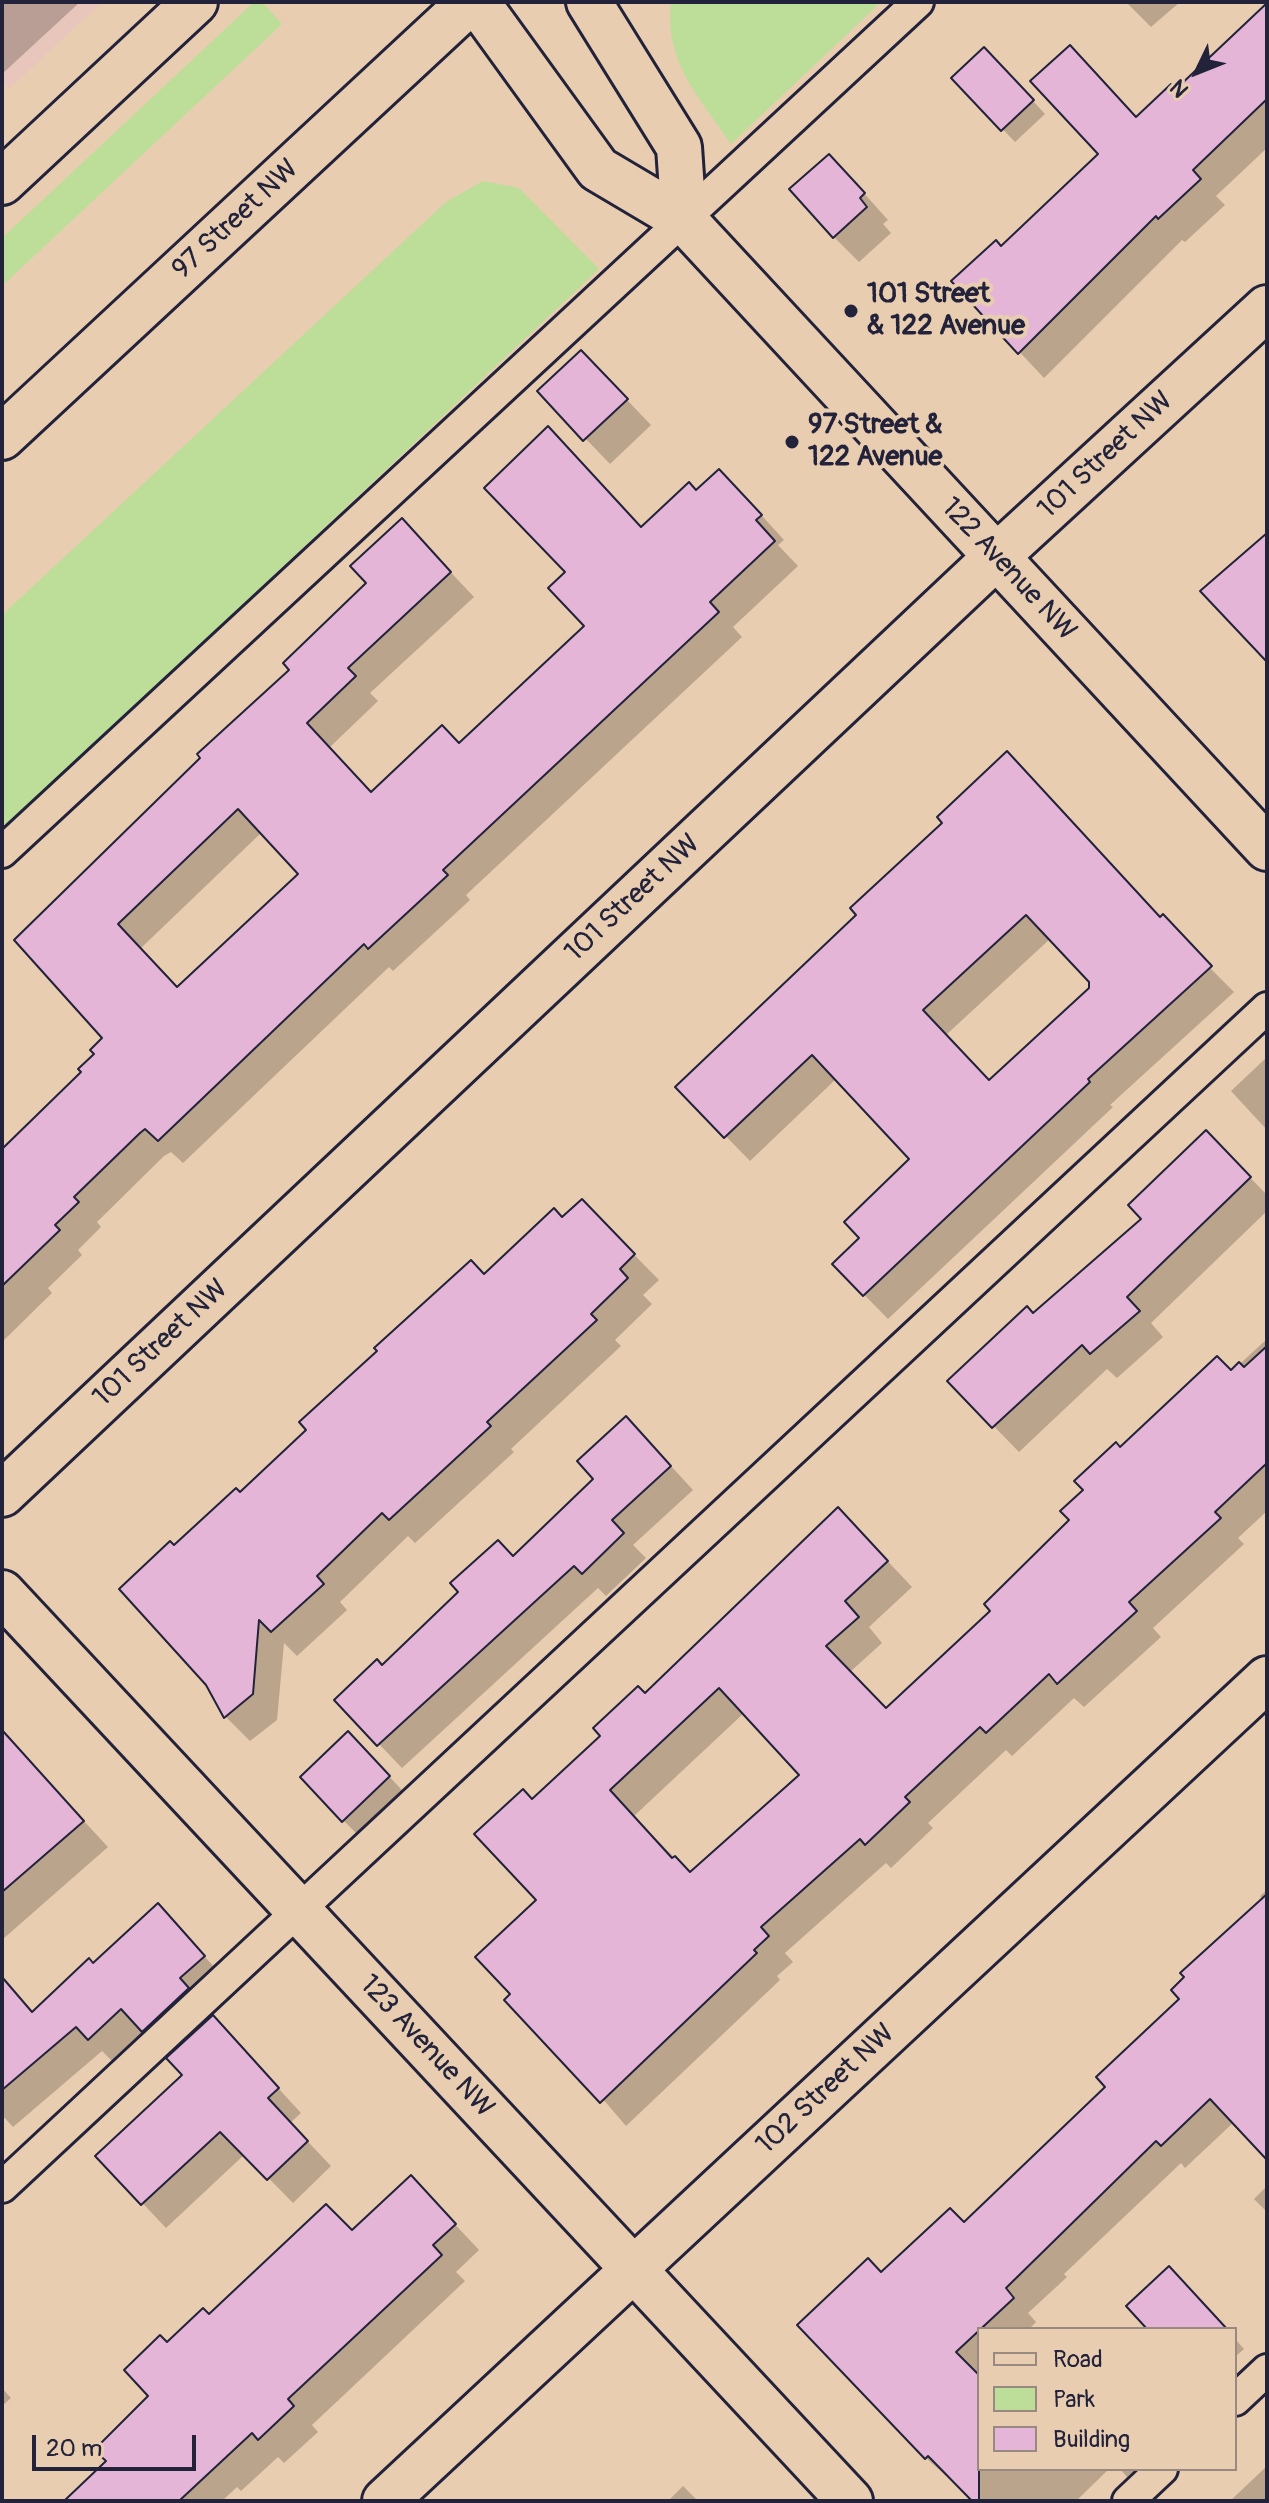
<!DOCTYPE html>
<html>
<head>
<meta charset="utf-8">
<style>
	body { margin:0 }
	#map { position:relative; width:1269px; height:2503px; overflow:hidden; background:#e9cdb0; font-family:Pangolin,sans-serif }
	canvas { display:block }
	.frame { position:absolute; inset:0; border:4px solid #22223b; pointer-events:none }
	.legend { position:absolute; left:977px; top:2327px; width:260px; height:144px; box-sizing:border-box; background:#e9cdb0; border:2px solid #998981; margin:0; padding:10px 14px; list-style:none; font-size:24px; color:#22223b }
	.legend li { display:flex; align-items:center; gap:16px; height:40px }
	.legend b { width:40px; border:2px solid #998981 }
	.north { position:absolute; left:1157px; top:32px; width:80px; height:80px; -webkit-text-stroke:6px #e9cdb0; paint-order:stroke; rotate:227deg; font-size:22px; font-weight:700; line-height:32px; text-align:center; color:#22223b }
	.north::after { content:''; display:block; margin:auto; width:28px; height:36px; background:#22223b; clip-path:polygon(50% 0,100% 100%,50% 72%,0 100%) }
	.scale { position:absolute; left:32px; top:2435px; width:164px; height:36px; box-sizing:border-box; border:4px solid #22223b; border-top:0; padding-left:10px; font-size:24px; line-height:28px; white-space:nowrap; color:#22223b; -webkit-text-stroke:6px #e9cdb0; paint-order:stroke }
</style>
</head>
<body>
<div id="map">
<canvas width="1269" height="2503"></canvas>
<div class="frame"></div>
<ul class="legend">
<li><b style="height:10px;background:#e9cdb0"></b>Road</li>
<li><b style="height:22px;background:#bcde98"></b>Park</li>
<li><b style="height:22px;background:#e4b5d7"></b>Building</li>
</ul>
<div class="north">N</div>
<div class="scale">20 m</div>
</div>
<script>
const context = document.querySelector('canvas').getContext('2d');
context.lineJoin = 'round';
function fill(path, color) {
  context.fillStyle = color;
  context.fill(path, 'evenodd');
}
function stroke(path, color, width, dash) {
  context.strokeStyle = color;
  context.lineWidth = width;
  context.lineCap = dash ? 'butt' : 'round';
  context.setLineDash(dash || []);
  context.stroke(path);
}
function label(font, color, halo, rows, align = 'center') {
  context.font = font + ' Pangolin,sans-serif';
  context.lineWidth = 8;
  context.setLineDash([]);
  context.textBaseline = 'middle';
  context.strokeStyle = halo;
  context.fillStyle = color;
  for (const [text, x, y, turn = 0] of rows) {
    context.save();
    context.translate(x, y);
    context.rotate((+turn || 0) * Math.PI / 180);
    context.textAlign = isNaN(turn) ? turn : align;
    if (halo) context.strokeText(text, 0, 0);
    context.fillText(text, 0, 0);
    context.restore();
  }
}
const built = new Path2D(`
	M2,2H102L9,89L2,82Z`);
const green = new Path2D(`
	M254,2H262L282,24L2,286V238Z
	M671,2H881L731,144C699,97 664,62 671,2Z
	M483,181L519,188L599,269L2,831V615L446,202Z`);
const shadow = new Path2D(`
	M2,2H80L2,74Z
	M1126,2H1180L1151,27Z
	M1267,5V148L1216,196L1225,205L1185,242L1182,240L1044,378L953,281L1001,249L1137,119L1176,92Z
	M997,62L1045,114L1015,142L954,78Z
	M853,181L888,220L883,224L891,233L859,262L834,237Z
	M606,378L651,425L610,464L540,391Z
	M696,492L743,495L784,540L778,545L798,566L733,627L742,637L466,895L470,900L393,971L389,967L183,1163L171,1152L164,1156L97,1222L101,1227L78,1250L82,1255L48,1288L52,1293L2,1342V1151L84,1072L105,1038L17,940L425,545L474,597L370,693L378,701L329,748L372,794L460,745L587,626L642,529ZM262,832L301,874L178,989L140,949Z
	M853,908L1161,919L1234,992L1110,1105L1113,1107L888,1319L835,1265L862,1238L912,1159L837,1078L750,1161L678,1087L859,915ZM1051,938L1091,981V988L990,1082L946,1035Z
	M1267,1057V1130L1231,1091Z
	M1231,1158L1267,1195V1211L1151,1323L1163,1337L1117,1378L1107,1369L1019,1452L950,1381Z
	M582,1202L659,1280L643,1295L652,1304L615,1340L621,1346L511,1449L514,1452L415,1543L408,1536L340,1602L347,1610L297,1656L284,1643L277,1720L250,1741L225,1716L174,1548L240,1495L484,1277Z
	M1267,1339V1511L1238,1538L1244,1544L1153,1628L1161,1637L1084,1707L1074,1698L1012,1756L1006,1750L928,1823L933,1828L891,1868L886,1863L785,1953L793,1962L777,1976L780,1980L626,2126L513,1994L539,1900L532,1801L645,1695L863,1535L912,1587L869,1627L882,1643L850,1672L886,1710L993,1611L1072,1520L1085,1491L1120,1449L1231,1372ZM744,1713L802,1775L690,1874L634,1816Z
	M649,1442L693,1490L633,1545L646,1558L606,1596L598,1588L402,1768L337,1700L382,1667Z
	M2,1733L108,1847L3,1939L2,1938Z
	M373,1759L413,1802L368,1845L343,1820Z
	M1267,1890V2157L1234,2122L1185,2168L1181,2163L1064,2274L1067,2277L1028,2313L1036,2322L1029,2329H979V2469H1109L1076,2501H974L926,2458L800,2325L964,2224L1108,2087L1263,1900L1260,1896Z
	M158,1906L228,1982L203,2004L211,2015L301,2113L290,2123L331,2166L293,2203L245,2154L166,2228L98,2156L185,2076L146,2033L114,2063L102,2051L13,2127L2,2115V2012L33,2013L93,1965Z
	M1267,2186V2212L1254,2199Z
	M435,2203L479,2250L456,2272L465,2281L312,2425L318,2432L284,2463L278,2457L241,2491L237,2487L222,2501H64L108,2461L151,2396L167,2345L352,2233Z
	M1235,2339L1244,2349L1235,2357Z
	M2,2388L11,2398L2,2406Z
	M1267,2466V2501H1230Z
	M1120,2469H1136L1127,2477Z
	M683,2486L698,2501H668Z`);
const building = new Path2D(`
	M1267,3V99L1193,170L1201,179L1158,219L1156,216L1018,354L951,281L996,240L1001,246L1098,154L1030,81L1070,45L1136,117L1171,84L1176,89Z
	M984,47L1034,100L1001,131L951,78Z
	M829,154L865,193L860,198L867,207L833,238L789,189Z
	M581,350L628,399L583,441L537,391Z
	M548,426L641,527L689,482L696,490L719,469L762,515L756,520L775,541L710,602L719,612L443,870L448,875L368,949L364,944L158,1141L145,1129L140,1133L74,1197L79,1202L55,1225L60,1230L2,1286V1149L81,1072L78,1069L94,1054L90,1050L102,1038L14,940L200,758L197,754L289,670L283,663L366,583L350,566L402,518L451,572L348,668L356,676L307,723L371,792L442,725L459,743L584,626L548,588L565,572L484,488ZM238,809L298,874L177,987L118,924Z
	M1267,533V662L1200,591Z
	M1007,751L1160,917L1163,914L1212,966L1088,1079L1090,1082L863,1296L832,1264L859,1238L844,1222L909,1159L812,1055L724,1138L675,1087L856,915L850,908L942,823L937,817ZM1026,915L1089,982V988L989,1080L923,1010Z
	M1206,1130L1251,1177L1127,1297L1140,1311L1090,1354L1082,1345L992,1428L947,1381L1027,1306L1033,1313L1141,1219L1128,1205Z
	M582,1199L635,1254L620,1269L628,1278L591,1314L597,1320L487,1422L491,1426L389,1520L382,1513L317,1576L324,1584L271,1632L259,1620L253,1694L224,1718L206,1685L119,1589L170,1541L174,1545L236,1488L240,1492L306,1430L299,1422L377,1351L374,1348L471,1260L484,1274L554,1208L562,1217Z
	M1267,1346V1463L1215,1512L1221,1518L1129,1602L1137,1611L1057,1684L1049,1674L986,1733L980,1727L905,1797L910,1802L865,1845L860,1839L761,1927L769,1936L754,1950L757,1953L600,2103L504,2000L510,1994L475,1957L536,1900L474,1834L523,1789L532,1799L600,1736L593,1728L638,1686L645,1693L838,1507L888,1561L845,1601L859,1617L826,1646L886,1708L990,1611L984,1604L1069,1520L1060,1511L1083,1490L1074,1481L1116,1442L1120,1447L1217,1356L1231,1370L1239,1362L1244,1367ZM719,1688L799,1775L690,1872L675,1856L672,1858L610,1790Z
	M626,1416L671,1466L612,1520L624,1533L582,1574L574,1566L377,1746L334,1700L377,1659L382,1665L458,1592L450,1583L498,1540L513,1556L593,1479L577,1461Z
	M2,1730L84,1821L2,1892Z
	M348,1731L390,1776L342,1822L300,1777Z
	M1267,1894V2160L1210,2099L1161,2146L1156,2141L1006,2288L1014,2298L956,2352L979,2375V2501H972L928,2456L925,2459L797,2325L868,2258L881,2272L950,2208L964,2222L1105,2087L1096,2077L1179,1999L1171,1990L1184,1977L1180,1973Z
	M158,1903L205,1956L180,1978L189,1988L142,2032L121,2009L88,2040L76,2027L2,2090V1977L32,2012L89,1958L93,1963Z
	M213,2015L279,2088L268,2098L308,2141L267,2180L220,2132L141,2205L95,2156L182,2075L166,2058Z
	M411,2175L456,2224L433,2245L442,2255L288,2399L294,2406L258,2440L252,2433L179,2501H64L106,2461L94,2450L148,2396L124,2370L160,2335L167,2342L203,2308L209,2314L326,2204L352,2230Z
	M1169,2266L1227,2329H1147L1126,2306Z`);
const lane = new Path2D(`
	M2,852L918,2
	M2,2187L1267,1008
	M1235,2400L1267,2370
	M1128,2501L1162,2469`);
const street = new Path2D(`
	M2,182L195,2
	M2,1494L996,557L1267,308
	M2,1593L850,2501
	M385,2501L1267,1679`);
const secondary = new Path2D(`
	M477,2L598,169L684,220L1267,848
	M589,2L679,147L684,220
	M2,437L470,2`);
const markers = [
	[851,311,8,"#22223b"],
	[792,442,8,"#22223b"]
];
const streetNames = [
	["97 Street NW",236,220,-43],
	["101 Street NW",1106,456,-43],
	["122 Avenue NW",1008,570,47],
	["101 Street NW",633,899,-43],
	["101 Street NW",161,1344,-43],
	["123 Avenue NW",426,2047,47],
	["102 Street NW",826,2090,-43]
];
const poiNames = [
	["101 Street",867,295],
	["& 122 Avenue",867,327],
	["97 Street &",808,426],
	["122 Avenue",808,458]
];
fill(built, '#e8c6bc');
fill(green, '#bcde98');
fill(shadow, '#0003');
fill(building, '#e4b5d7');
stroke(building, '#22223b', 2);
stroke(lane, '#22223b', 36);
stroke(street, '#22223b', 50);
stroke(secondary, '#22223b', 50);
stroke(lane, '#e9cdb0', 30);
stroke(street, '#e9cdb0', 44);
stroke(secondary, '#e9cdb0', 44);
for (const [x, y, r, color] of markers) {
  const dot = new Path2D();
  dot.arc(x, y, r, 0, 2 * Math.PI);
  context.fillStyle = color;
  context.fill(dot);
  stroke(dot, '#e9cdb0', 3);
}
label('28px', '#22223b', '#e9cdb0', streetNames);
label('bold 28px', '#22223b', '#e9cdb0', poiNames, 'left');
</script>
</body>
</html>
